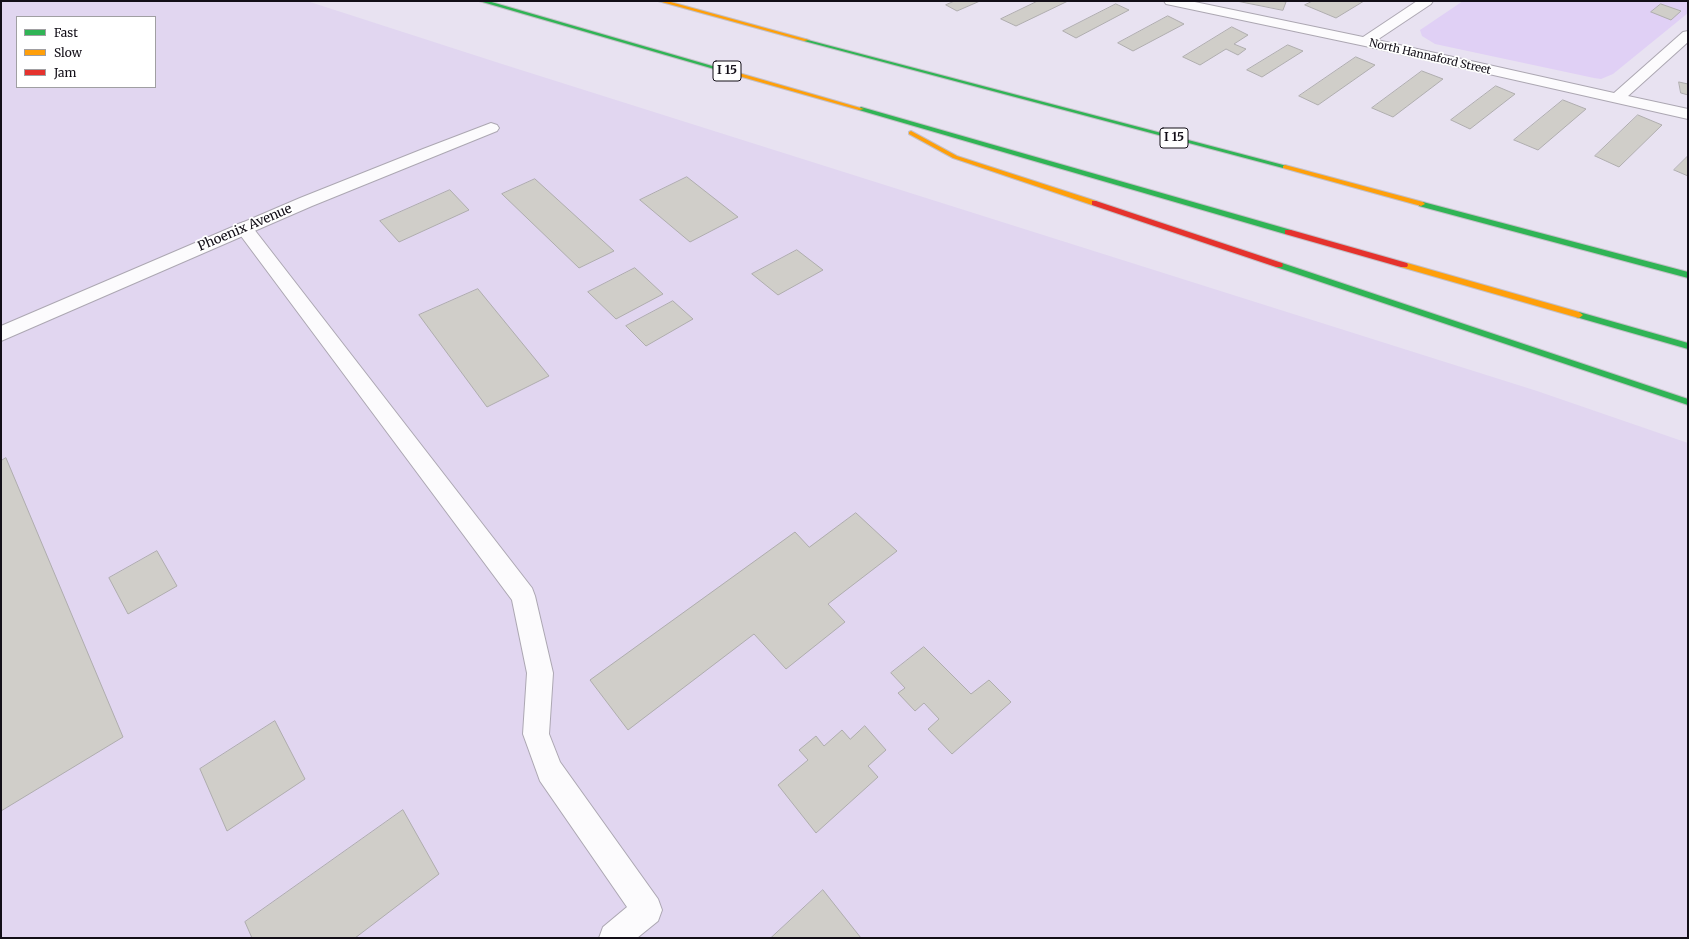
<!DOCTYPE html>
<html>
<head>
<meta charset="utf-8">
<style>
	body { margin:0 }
	#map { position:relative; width:1689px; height:939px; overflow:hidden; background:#e8e2f1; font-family:Merriweather,serif }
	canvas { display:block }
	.frame { position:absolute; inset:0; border:2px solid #120e17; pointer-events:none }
	.legend { position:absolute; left:16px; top:16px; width:140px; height:72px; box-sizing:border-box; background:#fff; border:1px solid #a09fa2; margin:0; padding:5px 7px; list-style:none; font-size:12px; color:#120e17 }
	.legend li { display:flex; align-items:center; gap:8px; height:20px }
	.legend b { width:20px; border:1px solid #a09fa2 }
</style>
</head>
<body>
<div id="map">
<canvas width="1689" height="939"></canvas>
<div class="frame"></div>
<ul class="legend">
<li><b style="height:5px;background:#30b455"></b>Fast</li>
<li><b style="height:5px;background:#ff9f0a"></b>Slow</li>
<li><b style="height:5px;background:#e5322d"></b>Jam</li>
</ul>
</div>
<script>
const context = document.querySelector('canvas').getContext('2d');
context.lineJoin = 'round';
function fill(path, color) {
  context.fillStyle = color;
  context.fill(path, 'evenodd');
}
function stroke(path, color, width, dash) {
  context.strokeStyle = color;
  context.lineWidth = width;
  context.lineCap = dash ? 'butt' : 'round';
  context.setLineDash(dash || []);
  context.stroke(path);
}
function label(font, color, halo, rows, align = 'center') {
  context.font = font + ' Merriweather,serif';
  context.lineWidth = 3.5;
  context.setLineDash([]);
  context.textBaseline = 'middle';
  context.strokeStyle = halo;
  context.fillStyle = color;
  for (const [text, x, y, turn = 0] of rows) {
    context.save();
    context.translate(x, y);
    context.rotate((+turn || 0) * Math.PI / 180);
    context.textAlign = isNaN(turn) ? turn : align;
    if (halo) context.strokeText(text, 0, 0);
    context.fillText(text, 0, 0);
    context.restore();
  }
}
const built = new Path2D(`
	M1,1H307L502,64L1537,391L1688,443V938H1ZM17,17H155V87H17Z`);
const green = new Path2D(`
	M1463,1H1688V13L1613,74L1601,79L1594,78L1435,44L1422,36L1420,30Z`);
const building = new Path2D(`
	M955,1H980L957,11L946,5Z
	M1038,1H1068L1016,26L1001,19Z
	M1237,1H1282L1286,2L1283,10Z
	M1313,1H1364L1336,18L1305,5Z
	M1116,4L1129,10L1076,38L1063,31Z
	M1661,4L1681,11L1671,20L1651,12Z
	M1168,16L1184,24L1133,51L1118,43Z
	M1232,27L1248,35L1234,44L1246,49L1238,55L1226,49L1200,65L1183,57Z
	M1288,45L1303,51L1262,77L1247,70Z
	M1356,57L1375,65L1318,105L1299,96Z
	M1422,71L1443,79L1393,117L1372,108Z
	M1679,82L1688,84V95L1681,93Z
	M1496,86L1515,94L1470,129L1451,120Z
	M1563,100L1586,109L1538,150L1514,140Z
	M1638,115L1662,125L1619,167L1595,156Z
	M1688,156V176L1674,170Z
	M687,177L738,217L690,242L640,200Z
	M535,179L614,251L579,268L502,194Z
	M450,190L469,210L399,242L380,221Z
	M797,250L823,270L778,295L752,274Z
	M635,268L663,294L616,319L588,292Z
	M478,289L549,376L487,407L419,315Z
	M673,301L693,319L646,346L626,326Z
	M6,458L123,737L1,811V461Z
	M856,513L897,551L828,604L845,622L786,669L754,634L628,730L590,680L795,532L809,547Z
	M157,551L177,586L128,614L109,578Z
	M924,647L971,694L989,680L1011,702L952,754L928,729L939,719L924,703L915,711L898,693L905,688L891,673Z
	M275,721L305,779L227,831L200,769Z
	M865,726L886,750L868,766L878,777L816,833L778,785L808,760L799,750L816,736L824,746L842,730L850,739Z
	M403,810L439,874L355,938H252L245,922Z
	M823,890L861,938H771Z`);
const lane = new Path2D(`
	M244,222L250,224L532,588L535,596L553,673L549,734L560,762L658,899L662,910L658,921L637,938H599L603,927L627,907L540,781L523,734L527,673L512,600L238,232L235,228L238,224Z`);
const street = new Path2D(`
	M1164,1H1190L1363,37L1417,1H1433L1431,4L1377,40L1614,93L1683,32L1688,31V42L1628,96L1688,109V119L1365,46L1171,5L1166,4Z
	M491,123L497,125L499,128L497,131L312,206L1,341V326L300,198L423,149Z`);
const fast = new Path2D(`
	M479,1H488L733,72L728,73Z
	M804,39L1287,166L1288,167L1287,168H1283L804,41Z
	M861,107L1291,230L1292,232L1291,234H1285L859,110L858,109Z
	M1419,202H1423L1688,272V278L1419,206Z
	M1276,263H1282L1688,399V405L1276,267Z
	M1579,312L1688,343V349L1576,317L1575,315L1576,313Z`);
const slow = new Path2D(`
	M658,1H667L809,40L804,41Z
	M728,71H732L864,109L859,110L728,73Z
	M911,131L957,156L1096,201L1098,203L1096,205H1092L953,158L909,134V132Z
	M1285,165L1423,202L1425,204L1421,206L1283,168V166Z
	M1401,263H1407L1579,312L1583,315L1579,318L1401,267Z`);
const jam = new Path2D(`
	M1092,201H1096L1282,263L1283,265L1282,267H1276L1092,205Z
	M1285,230H1291L1407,263L1408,265L1407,267H1401L1285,234Z`);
const farStreetnames = [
	["North Hannaford Street",1430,57,13]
];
const shields = [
	[727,71,28],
	[1174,138,28]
];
const shieldNames = [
	["I 15",727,71],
	["I 15",1174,138]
];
const streetNames = [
	["Phoenix Avenue",245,228,-23]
];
fill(built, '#e1d6f0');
fill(green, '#e0d0f5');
fill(building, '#d0cec9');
stroke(building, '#afadae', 1);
stroke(lane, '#aca7b2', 2);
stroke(street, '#aca7b2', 2);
stroke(fast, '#c3c0c7', 2);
stroke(slow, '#c3c0c7', 2);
stroke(jam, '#c3c0c7', 2);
fill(lane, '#fcfbfd');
fill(street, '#fcfbfd');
fill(fast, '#30b455');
fill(slow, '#ff9f0a');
fill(jam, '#e5322d');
label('11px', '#120e17', '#fff', farStreetnames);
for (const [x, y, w] of shields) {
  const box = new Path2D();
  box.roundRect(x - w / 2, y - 10, w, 20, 3);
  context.fillStyle = '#fff';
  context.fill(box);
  stroke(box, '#120e17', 1);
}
label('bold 12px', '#120e17', null, shieldNames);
label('13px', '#120e17', '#fff', streetNames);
</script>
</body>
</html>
